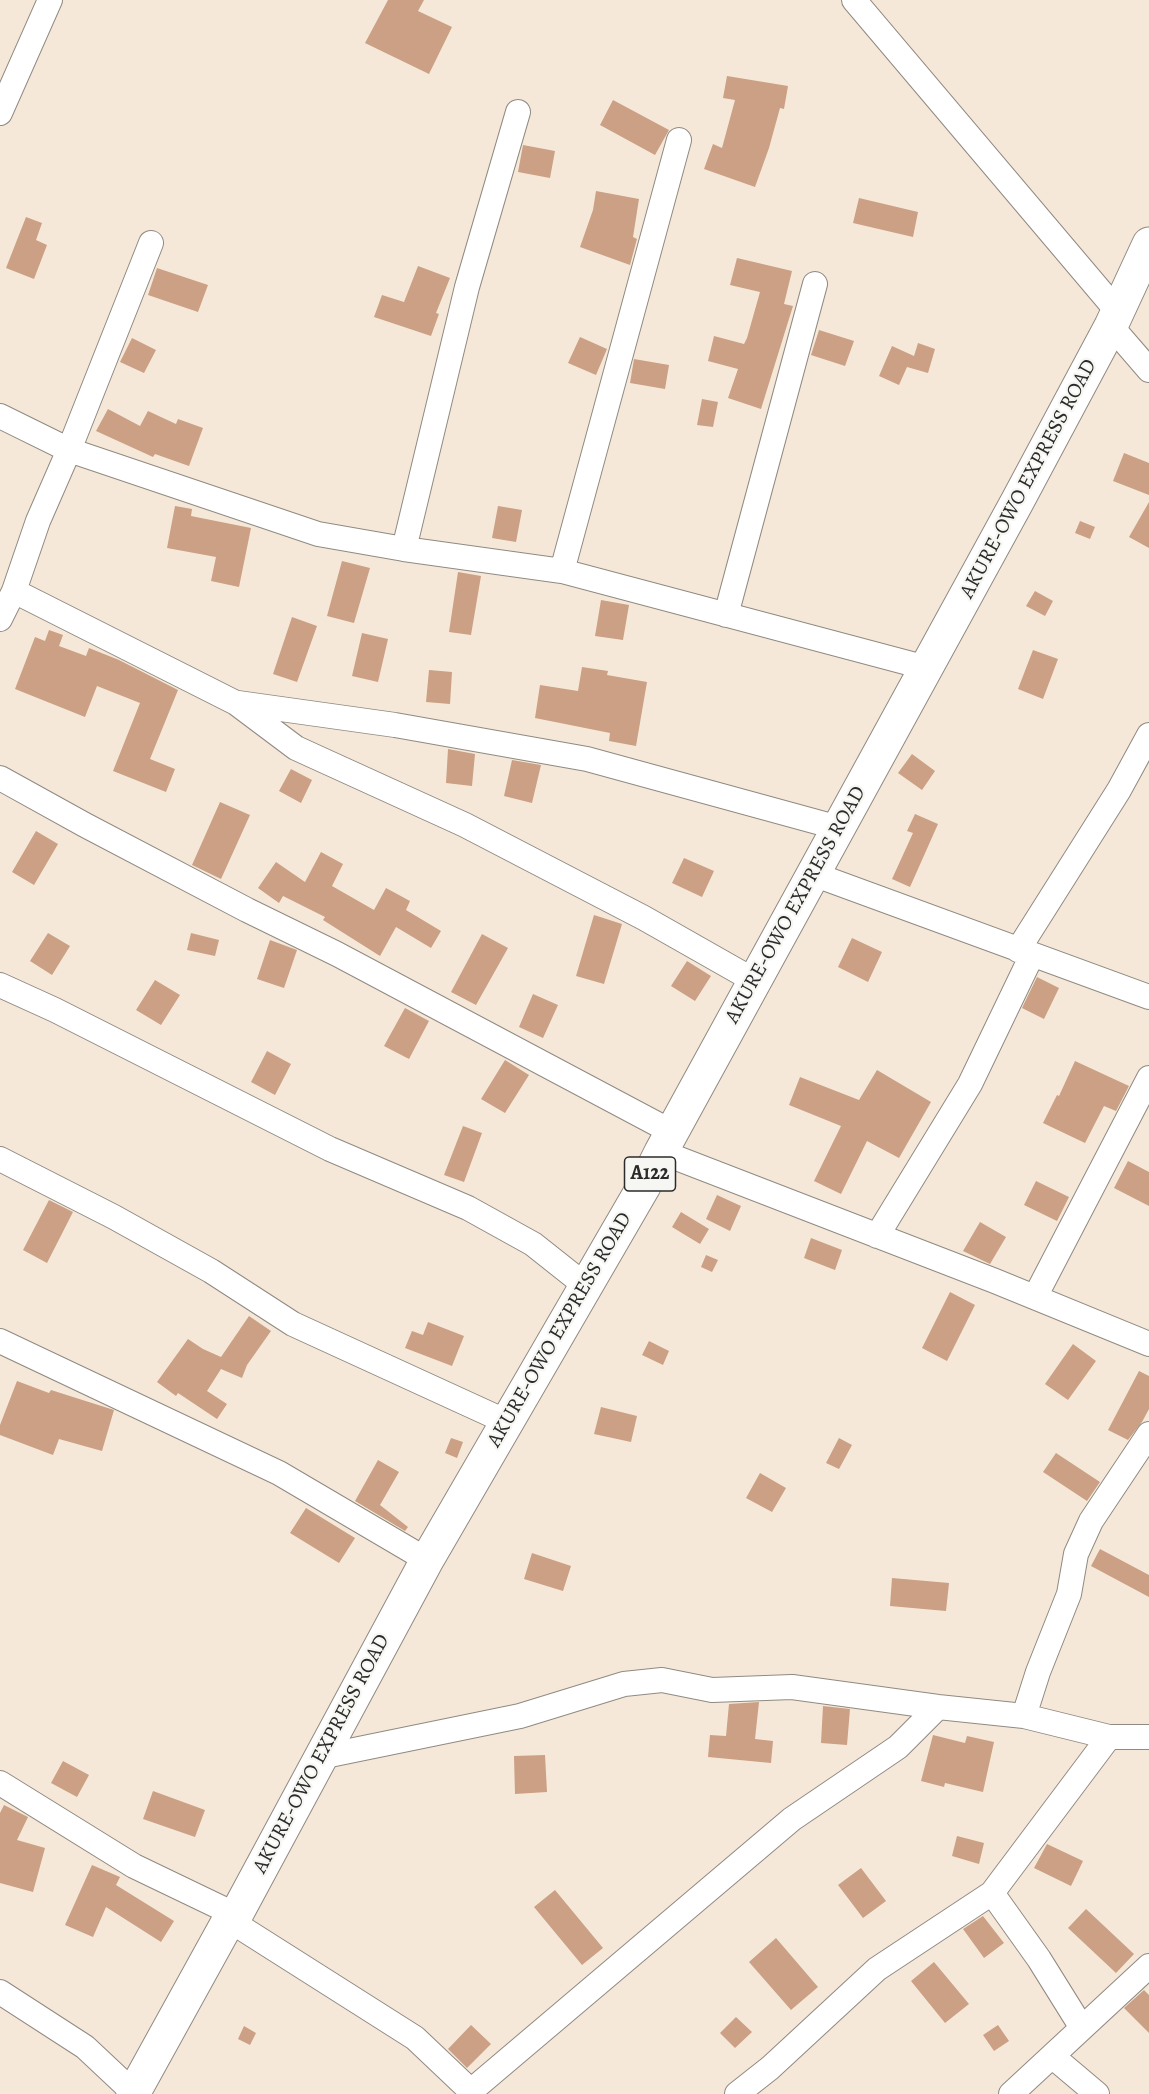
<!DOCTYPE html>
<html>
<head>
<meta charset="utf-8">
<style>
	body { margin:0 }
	canvas { display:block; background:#f5e8d8 }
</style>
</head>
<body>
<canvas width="1149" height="2094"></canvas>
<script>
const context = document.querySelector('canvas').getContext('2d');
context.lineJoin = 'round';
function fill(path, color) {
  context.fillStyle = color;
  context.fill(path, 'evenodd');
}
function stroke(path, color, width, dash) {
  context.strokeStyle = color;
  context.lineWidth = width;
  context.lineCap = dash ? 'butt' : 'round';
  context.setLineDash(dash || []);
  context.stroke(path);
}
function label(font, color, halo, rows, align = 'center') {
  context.font = font + ' Alegreya,serif';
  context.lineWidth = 4.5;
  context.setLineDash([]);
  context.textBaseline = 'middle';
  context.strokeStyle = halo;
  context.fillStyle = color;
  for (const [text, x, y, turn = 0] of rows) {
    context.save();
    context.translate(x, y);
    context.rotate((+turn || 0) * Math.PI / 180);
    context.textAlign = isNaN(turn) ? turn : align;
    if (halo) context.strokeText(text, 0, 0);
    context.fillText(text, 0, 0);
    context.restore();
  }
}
const building = new Path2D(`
	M388,0H424L418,11L452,27L429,74L365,43Z
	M727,76L788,86L784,109L780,108L769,148L755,187L704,169L713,144L722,148L735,100L723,98Z
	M613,100L669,130L655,155L600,125Z
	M523,145L555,151L550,178L518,172Z
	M596,191L639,199L633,237L637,239L630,265L580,247L593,210Z
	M859,198L918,212L913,237L853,223Z
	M26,217L42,223L36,240L47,245L34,279L6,268Z
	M737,258L792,271L784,304L793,306L761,409L728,398L738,369L708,361L714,336L744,344L747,338L760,292L730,285Z
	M418,266L450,278L436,313L439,314L431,336L374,317L382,295L404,302Z
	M157,268L208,285L198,312L148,295Z
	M819,330L854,341L845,366L811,355Z
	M580,337L607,349L596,375L568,363Z
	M132,338L156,350L144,373L120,362Z
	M918,343L935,349L928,373L907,367L899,385L879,376L892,346L914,356Z
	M634,359L669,365L665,389L630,383Z
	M702,399L718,402L713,427L697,425Z
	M108,409L140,426L148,411L176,424L178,419L203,428L189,466L155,454L153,457L96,431Z
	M1124,453L1149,463V495L1113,481Z
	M1149,502V548L1129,537Z
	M175,506L192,509L191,516L251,528L239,587L211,581L216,557L167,548Z
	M498,506L522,510L516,542L492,538Z
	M1080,521L1095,527L1090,539L1075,533Z
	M342,561L370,568L354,623L327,616Z
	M458,572L481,576L471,635L449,632Z
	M1035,591L1053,601L1045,616L1026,606Z
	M601,600L629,605L623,640L595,636Z
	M292,617L317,626L297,682L273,674Z
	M49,630L63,635L59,646L86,656L89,648L119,660L178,690L150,759L175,769L166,792L113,771L140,703L97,686L85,717L15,689L35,637L45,641Z
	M362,633L388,639L378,682L352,676Z
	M1033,650L1058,659L1043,699L1018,689Z
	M582,667L608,671L607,675L647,682L636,746L609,741L610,733L535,718L540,685L578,691Z
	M429,670L452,672L450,704L426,702Z
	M448,749L475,754L472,786L446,783Z
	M912,754L935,771L922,790L898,773Z
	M512,760L541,765L532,803L504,796Z
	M291,769L312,780L301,803L279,791Z
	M220,802L250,815L221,879L192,865Z
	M915,814L938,824L910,887L892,879L913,833L907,831Z
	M36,831L58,844L34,885L12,872Z
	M321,852L343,864L332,886L374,910L386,888L410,901L406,910L441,931L431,948L396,927L380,956L323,920L325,917L283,896L279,903L258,888L276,862L305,882Z
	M684,858L714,871L702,897L672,883Z
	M594,915L622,924L604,984L576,976Z
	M48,933L70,946L52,975L30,961Z
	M191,933L219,940L215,956L187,950Z
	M482,934L508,948L476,1005L451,992Z
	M852,938L882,952L868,982L838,967Z
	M270,940L297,950L284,988L257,979Z
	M687,961L711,976L695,1001L671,986Z
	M1037,977L1059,988L1044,1019L1022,1008Z
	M155,980L180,995L161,1025L136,1010Z
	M533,994L558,1005L543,1038L519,1027Z
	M405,1008L429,1021L409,1059L384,1046Z
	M267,1051L291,1064L275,1095L251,1082Z
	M505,1060L529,1075L505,1113L481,1099Z
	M1075,1061L1129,1086L1116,1111L1104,1106L1085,1143L1043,1123L1057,1095L1059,1096Z
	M877,1070L931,1102L899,1158L867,1141L841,1194L814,1181L841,1126L789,1105L800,1077L859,1100Z
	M463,1126L482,1133L464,1182L444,1175Z
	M1128,1161L1149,1172V1206L1114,1188Z
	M1036,1181L1069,1197L1057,1221L1024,1205Z
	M717,1195L741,1206L730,1231L706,1219Z
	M49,1200L73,1212L47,1263L23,1250Z
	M681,1212L709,1229L700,1244L672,1227Z
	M980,1222L1006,1237L990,1264L963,1251Z
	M811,1238L842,1250L835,1270L804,1258Z
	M706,1255L718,1260L712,1272L701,1267Z
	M950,1292L975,1305L947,1361L922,1348Z
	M249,1316L271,1331L247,1365L242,1378L221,1369L207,1391L227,1404L217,1419L178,1393L176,1396L157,1382L188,1339L203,1349L221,1357Z
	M428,1322L464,1336L452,1366L405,1348L412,1331L423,1335Z
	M649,1341L669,1351L663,1365L642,1355Z
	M1073,1344L1096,1361L1068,1400L1045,1384Z
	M1139,1371L1149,1376V1409L1142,1422L1128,1440L1108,1430Z
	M17,1381L49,1393L51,1390L114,1410L102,1451L59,1439L53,1455L0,1435V1425Z
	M601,1407L637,1416L631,1442L594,1434Z
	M451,1438L463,1442L457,1458L445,1453Z
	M839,1438L852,1445L839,1469L826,1463Z
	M1056,1453L1100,1482L1087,1501L1043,1472Z
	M378,1460L399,1472L380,1505L408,1527L405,1531L355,1501Z
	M760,1473L786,1488L772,1512L746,1498Z
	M306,1508L355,1538L339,1563L290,1533Z
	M1100,1549L1149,1575V1597L1091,1566Z
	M532,1553L571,1566L563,1591L524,1579Z
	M892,1578L949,1583L946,1611L890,1606Z
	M759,1702L755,1739L773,1741L771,1763L708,1757L710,1735L726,1736L729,1704Z
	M823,1706L850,1709L847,1745L821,1743Z
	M933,1735L965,1743L967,1736L994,1742L983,1792L945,1783L944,1787L921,1781Z
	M545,1755L547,1792L515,1794L514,1756Z
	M63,1761L89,1775L77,1797L51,1783Z
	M153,1791L205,1810L195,1837L143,1819Z
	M4,1805L28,1817L17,1840L45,1848L33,1892L0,1883V1813Z
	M957,1836L984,1843L979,1864L952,1856Z
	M1047,1844L1083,1861L1071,1886L1034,1868Z
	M92,1865L120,1877L116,1885L174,1921L161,1942L106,1907L93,1937L65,1925Z
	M861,1868L886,1901L863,1918L838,1885Z
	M555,1890L603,1948L582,1965L534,1907Z
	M1086,1909L1134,1954L1116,1973L1068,1928Z
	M983,1916L1004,1943L984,1958L963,1929Z
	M776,1938L818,1987L791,2010L749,1962Z
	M934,1962L969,2004L945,2023L911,1981Z
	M1144,1990L1149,1995V2033L1124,2008Z
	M736,2017L752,2032L735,2048L720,2033Z
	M471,2025L491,2044L467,2068L448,2049Z
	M998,2025L1009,2041L994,2051L983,2035Z
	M244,2026L256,2033L250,2045L238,2039Z`);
const minor = new Path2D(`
	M854,0L1118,312
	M0,113L50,0
	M1111,326L1149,370
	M0,416L69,450L318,534L404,549L562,571L927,668
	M404,549L467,287L518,112
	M562,571L679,140
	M14,591L236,703L296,748L465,825L644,918L755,981
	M726,615L815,284
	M0,619L14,591L38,521L69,450L151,243
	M238,703L395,725L587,759L839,828
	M0,778L85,825L247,910L337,954L672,1132
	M813,874L1149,997
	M1018,950L1119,790L1149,735
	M0,985L55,1010L330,1149L468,1208L533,1244L586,1286
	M661,1152L995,1281L1149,1344
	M0,1159L114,1217L211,1271L293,1324L507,1422
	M877,1236L970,1084L1032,955
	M1035,1297L1149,1078
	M0,1341L279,1473L427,1560
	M1024,1716L1038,1672L1069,1594L1076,1554L1091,1521L1149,1434
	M320,1757L520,1716L624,1684L662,1680L712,1690L792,1687L938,1707L1024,1716L1109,1737H1149
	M0,1783L134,1866L236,1915
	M992,1893L1039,1959L1082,2028
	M229,1920L415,2038L474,2094
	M0,1992L85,2047L134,2093
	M1052,2056L1097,2094
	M471,2091L792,1819L898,1747L938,1707
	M737,2094L770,2068L877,1969L992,1893L1109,1737
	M1011,2094L1149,1966`);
const highway = new Path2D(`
	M133,2094L229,1920L236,1915L427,1560L644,1186L661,1152L1017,502L1111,326L1149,244`);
const shields = [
	[650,1174,51]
];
const shieldNames = [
	["A122",650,1174]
];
const streetNames = [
	["AKURE-OWO EXPRESS ROAD",1029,479,-62],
	["AKURE-OWO EXPRESS ROAD",796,905,-61],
	["AKURE-OWO EXPRESS ROAD",560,1330,-60],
	["AKURE-OWO EXPRESS ROAD",322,1754,-62]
];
fill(building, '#cba084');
stroke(minor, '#908a82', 26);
stroke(highway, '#908a82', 35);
stroke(minor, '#fff', 24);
stroke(highway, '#fff', 33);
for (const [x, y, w] of shields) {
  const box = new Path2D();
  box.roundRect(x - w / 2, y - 17, w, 34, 4.5);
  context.fillStyle = '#f6f6f2';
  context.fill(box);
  stroke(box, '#2b2b2b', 1.5);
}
label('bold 20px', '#2b2b2b', null, shieldNames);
label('21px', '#2b2b2b', '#f6f6f2', streetNames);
</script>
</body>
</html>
